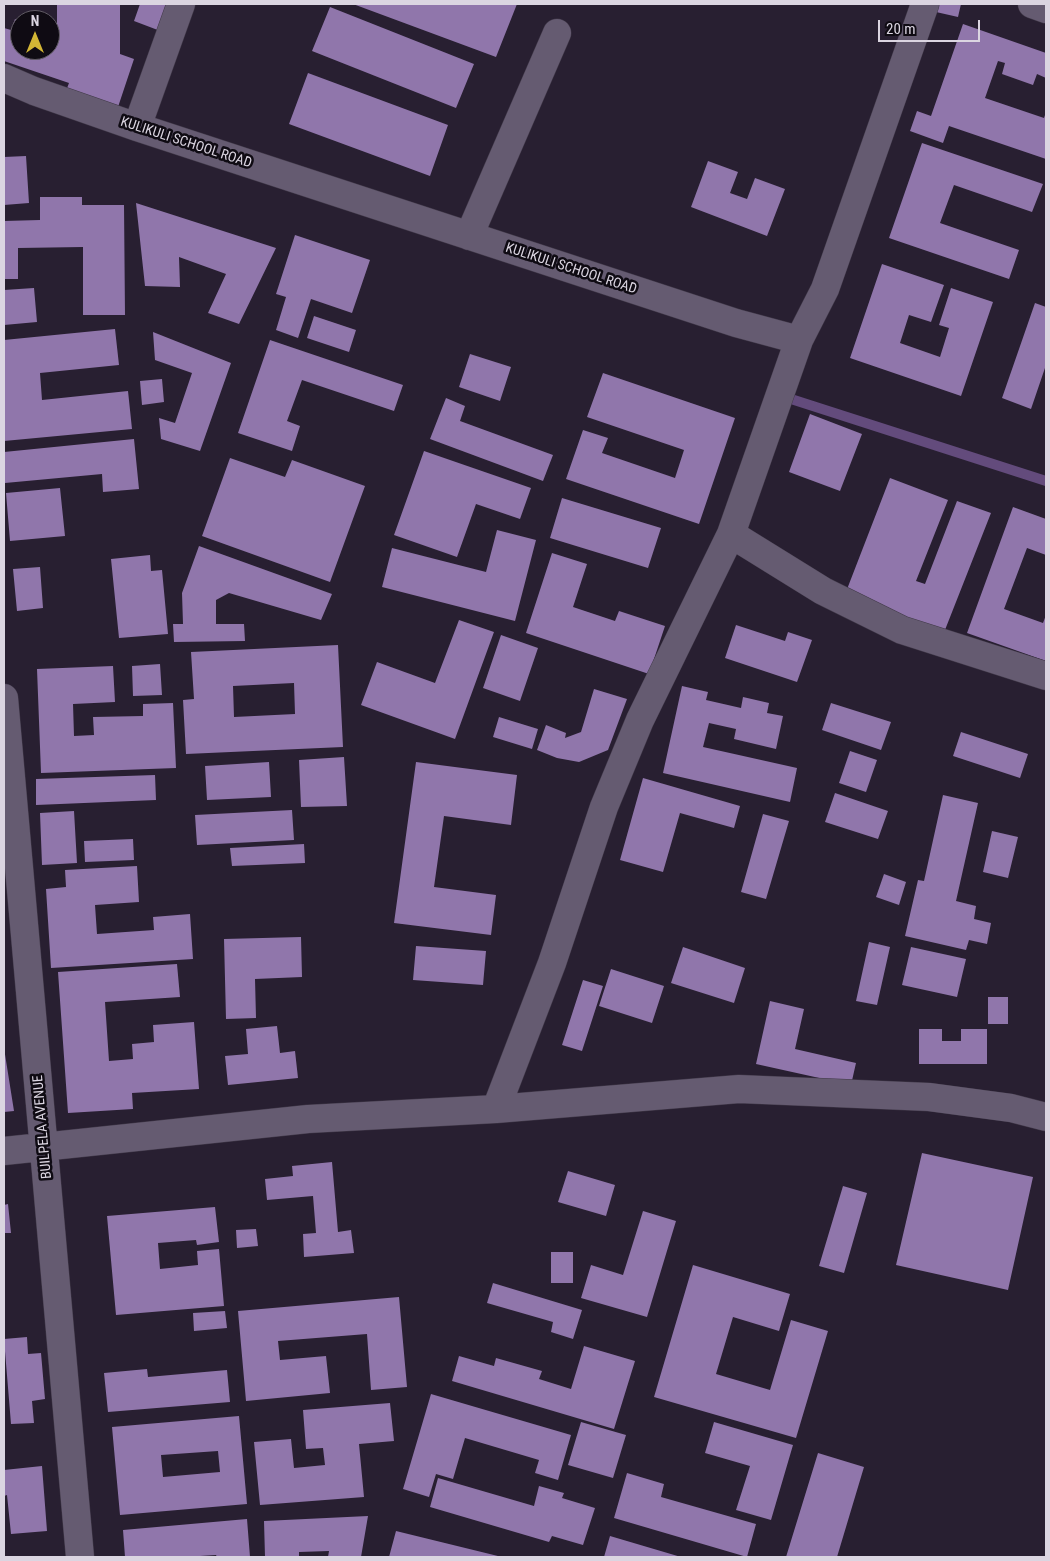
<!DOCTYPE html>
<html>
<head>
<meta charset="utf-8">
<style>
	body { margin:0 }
	#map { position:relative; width:1050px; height:1561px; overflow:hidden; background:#281f31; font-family:"Roboto Condensed",sans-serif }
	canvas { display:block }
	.frame { position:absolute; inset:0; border:5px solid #dbd5e1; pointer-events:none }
	.north { position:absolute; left:10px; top:10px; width:50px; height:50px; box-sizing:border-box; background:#0f0b13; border:1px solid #615c65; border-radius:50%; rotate:0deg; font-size:14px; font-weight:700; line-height:20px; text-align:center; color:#dbd5e1 }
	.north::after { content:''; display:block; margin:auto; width:18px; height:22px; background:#d3b635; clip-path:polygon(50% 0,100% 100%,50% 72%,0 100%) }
	.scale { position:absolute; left:878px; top:20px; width:102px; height:22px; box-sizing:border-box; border:2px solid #dbd5e1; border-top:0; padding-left:6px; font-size:15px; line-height:18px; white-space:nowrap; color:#dbd5e1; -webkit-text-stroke:4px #0f0b13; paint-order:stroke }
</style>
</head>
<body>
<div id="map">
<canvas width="1050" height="1561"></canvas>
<div class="frame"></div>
<div class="north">N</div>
<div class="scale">20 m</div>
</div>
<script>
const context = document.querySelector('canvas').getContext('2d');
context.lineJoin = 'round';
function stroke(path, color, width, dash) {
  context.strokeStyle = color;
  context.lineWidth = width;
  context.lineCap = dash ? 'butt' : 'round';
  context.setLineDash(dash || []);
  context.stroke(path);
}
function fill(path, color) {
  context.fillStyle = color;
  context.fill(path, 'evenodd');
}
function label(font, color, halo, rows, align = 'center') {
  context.font = font + ' "Roboto Condensed",sans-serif';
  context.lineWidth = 5;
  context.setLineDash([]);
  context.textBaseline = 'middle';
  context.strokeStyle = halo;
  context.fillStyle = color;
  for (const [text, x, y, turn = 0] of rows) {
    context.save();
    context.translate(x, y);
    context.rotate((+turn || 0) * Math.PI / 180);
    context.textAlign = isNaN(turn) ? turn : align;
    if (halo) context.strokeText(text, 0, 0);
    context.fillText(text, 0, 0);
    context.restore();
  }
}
const stream = new Path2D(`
	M791,399L1046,481`);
const building = new Path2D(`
	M57,4H120V54L134,59L116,113L64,96L69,83L4,61V28L11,30L15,19L20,21V50H50V31L57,33Z
	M140,4H173L163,32L134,21Z
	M353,4H517L496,57Z
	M938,4H961L958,17L936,12Z
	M330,7L474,64L456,108L312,51Z
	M963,24L1046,53V78L1037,74L1033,85L1002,74L1005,63L998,61L985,98L1044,118L1046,112V159L949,126L943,143L910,131L917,111L931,116Z
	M308,73L448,125L430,176L289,124Z
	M922,143L1043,184L1032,212L954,185L940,223L1019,250L1009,279L889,238Z
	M26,156L29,203L4,205V157Z
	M708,161L738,172L730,193L747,199L755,178L785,189L767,236L691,207Z
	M40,197H82V205H124L125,315H83V247L18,248V279H4V221L40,220Z
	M136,203L276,248L239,324L208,313L226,274L179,257L180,287L145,286Z
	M295,235L370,260L352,313L311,299L298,338L276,330L286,297L276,294Z
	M882,264L944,285L931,322L909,315L900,343L940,357L949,328L939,325L951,288L993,302L961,396L850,358Z
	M34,288L37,322L4,325V290Z
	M1035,303L1046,307V365L1031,409L1002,398Z
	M314,316L356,330L349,352L307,338Z
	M115,329L119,365L40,373L42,400L128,391L132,429L4,441V340Z
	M153,332L231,363L200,451L161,439L159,418L175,423L192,373L155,360Z
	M270,340L403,385L394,411L302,380L287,421L300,426L292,451L238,433Z
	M470,354L511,367L500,401L459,387Z
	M603,373L735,418L699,524L566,479L583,430L608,438L602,453L675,478L684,450L587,417Z
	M162,379L164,402L142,405L140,381Z
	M446,398L465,406L460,421L553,455L543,481L430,439Z
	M810,414L862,434L840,491L789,472Z
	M134,439L139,489L103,492L102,474L5,483L4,452Z
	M424,451L531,488L520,519L476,504L457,557L394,535Z
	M230,458L285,477L292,460L365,486L330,582L202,536Z
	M890,478L948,500L916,581L925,584L957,501L991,513L943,635L844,597Z
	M60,488L65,536L10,541L6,493Z
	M562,498L661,528L648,568L550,538Z
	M1013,507L1046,519V555L1027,548L1004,609L1043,623L1046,615V661L967,633Z
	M497,530L536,540L515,621L382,587L392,548L486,572Z
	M199,546L332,594L321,620L229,593L216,600V624H244L245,641L174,642L173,624H183L182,593Z
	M552,553L587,564L573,607L615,621L619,611L665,626L649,674L526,633Z
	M150,555L151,571L162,570L168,634L119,638L111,559Z
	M40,567L43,608L17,611L13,569Z
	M459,620L494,632L455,739L361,705L377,662L435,683Z
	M736,625L785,641L788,632L812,640L797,682L725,658Z
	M501,635L538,648L520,701L483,688Z
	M338,645L343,747L186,754L183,700L194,699L191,652ZM294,683L295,714L234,717L233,686Z
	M160,664L162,695L133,696L132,666Z
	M113,666L115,702L73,704L74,736L94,735L93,717L143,716V704L173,703L176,768L41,773L37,669Z
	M682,686L708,692L706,700L741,708L743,697L769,703L767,713L783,716L776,749L734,739L736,729L709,723L703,747L797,768L790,802L663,773Z
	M594,689L627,699L608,750L579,762L557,758L537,750L546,725L566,733L565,738L581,732Z
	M831,703L891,722L881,750L822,730Z
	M499,717L538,729L532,749L493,737Z
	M961,732L1028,754L1020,778L953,756Z
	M850,751L877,760L866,792L839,783Z
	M344,757L347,806L301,807L299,760Z
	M269,762L271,797L207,800L205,766Z
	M416,762L517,775L511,825L444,816L434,887L496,895L491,935L394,923Z
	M155,775L156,800L36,805V779Z
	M643,778L740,806L734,828L680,813L663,872L620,860Z
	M835,793L888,811L878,839L825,822Z
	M943,795L978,803L956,901L976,906L974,919L991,923L987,944L969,940L966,950L905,936L918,880L924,881Z
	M292,810L294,840L197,845L195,815Z
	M74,811L77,863L42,865L40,813Z
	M763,814L789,821L766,899L741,892Z
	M992,831L1018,837L1008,878L983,872Z
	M133,839L134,860L85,862L84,841Z
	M304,844L305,863L232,866L230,848Z
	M137,866L139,902L95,905L97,934L154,930L153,917L190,914L193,959L51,968L46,889L66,887L65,870Z
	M884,874L906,882L899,905L876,897Z
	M301,937L302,977L255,979L256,1018L226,1019L224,939Z
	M869,942L890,947L877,1005L856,1001Z
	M416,946L486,951L483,985L413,980Z
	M683,947L745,968L734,1003L671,983Z
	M911,947L966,959L957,997L902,985Z
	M177,964L180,997L105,1002L109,1061L133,1059L132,1044L154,1042L153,1025L194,1022L199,1089L132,1093L133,1109L68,1113L58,972Z
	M611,969L664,986L652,1023L599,1006Z
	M583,980L603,986L582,1051L562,1045Z
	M988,997H1008V1024H988Z
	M770,1001L804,1009L795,1049L856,1063L851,1085L756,1064Z
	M277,1026L280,1053L295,1051L298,1078L228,1085L225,1056L248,1054L246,1029Z
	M919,1029H942V1041H961V1029H987V1064H919Z
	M4,1048L14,1111L4,1112Z
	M922,1153L1033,1177L1008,1290L896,1265Z
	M332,1162L338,1232L351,1230L354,1253L304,1257L303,1234L316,1233L313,1196L267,1200L265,1179L293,1176L292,1166Z
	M568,1171L615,1185L606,1216L558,1202Z
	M843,1186L867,1193L844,1273L819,1266Z
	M8,1204L11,1233H4V1205Z
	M215,1207L219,1242L197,1245L196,1240L158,1243L160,1269L198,1265L197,1251L219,1249L224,1306L116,1315L107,1216Z
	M643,1211L676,1221L647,1317L581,1298L591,1265L623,1275Z
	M256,1229L258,1246L237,1248L236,1230Z
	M551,1252H573V1283H551Z
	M693,1265L790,1294L779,1331L733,1317L716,1374L770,1390L791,1320L828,1331L796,1438L654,1397Z
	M493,1283L582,1310L573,1339L551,1332L553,1322L487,1303Z
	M399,1297L407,1387L371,1390L367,1334L278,1341L280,1360L326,1356L330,1393L246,1401L238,1311Z
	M225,1311L227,1328L194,1331L193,1313Z
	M27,1337L28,1354L41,1353L45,1399L32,1401L34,1423L11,1424L4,1339Z
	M584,1346L635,1361L614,1429L452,1381L459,1356L494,1366L496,1358L542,1371L539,1379L571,1389Z
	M147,1369L148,1377L227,1370L230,1402L108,1412L104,1373Z
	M431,1394L571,1435L558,1480L535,1473L539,1460L465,1438L453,1479L436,1474L429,1497L403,1489Z
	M390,1403L394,1441L359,1444L364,1497L260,1505L254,1442L291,1439L294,1468L325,1465L323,1448L306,1449L303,1410Z
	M239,1416L247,1504L120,1515L112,1427ZM218,1451L220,1472L163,1477L161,1455Z
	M581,1422L626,1435L613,1478L568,1465Z
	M714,1422L793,1445L771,1520L736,1510L750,1466L705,1453Z
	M818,1453L864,1467L837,1557H786Z
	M42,1466L47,1531L11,1534L7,1495L4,1496V1470Z
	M627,1473L664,1484L661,1497L756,1524L747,1557L614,1518Z
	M438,1478L534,1506L539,1486L564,1493L562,1498L595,1508L583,1545L552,1536L549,1542L430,1507Z
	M368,1516L361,1557H328L329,1551L299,1552V1557H265L264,1521Z
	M247,1519L250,1557H217L216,1555L184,1557H125L123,1530Z
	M396,1531L502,1557H389Z
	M610,1536L681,1557H604Z`);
const minor = new Path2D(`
	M1032,4L1046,9
	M4,78L34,91L137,127L736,323L799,340L825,289L925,4
	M137,127L181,4
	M469,236L557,33
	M731,534L823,591L902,630L1046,676
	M4,698L80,1557
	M496,1109L552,963L604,807L640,720L731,534L799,340
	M4,1151L308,1119L496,1109L739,1089L929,1097L1011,1108L1046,1117`);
const streetNames = [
	["KULIKULI SCHOOL ROAD",186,143,18],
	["KULIKULI SCHOOL ROAD",571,269,18],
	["BUILPELA AVENUE",43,1127,-95]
];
stroke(stream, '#634b7c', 10);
fill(building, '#9076ab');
stroke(minor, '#413949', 29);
stroke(minor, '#655b71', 28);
label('14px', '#dbd5e1', '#0f0b13', streetNames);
</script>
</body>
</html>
